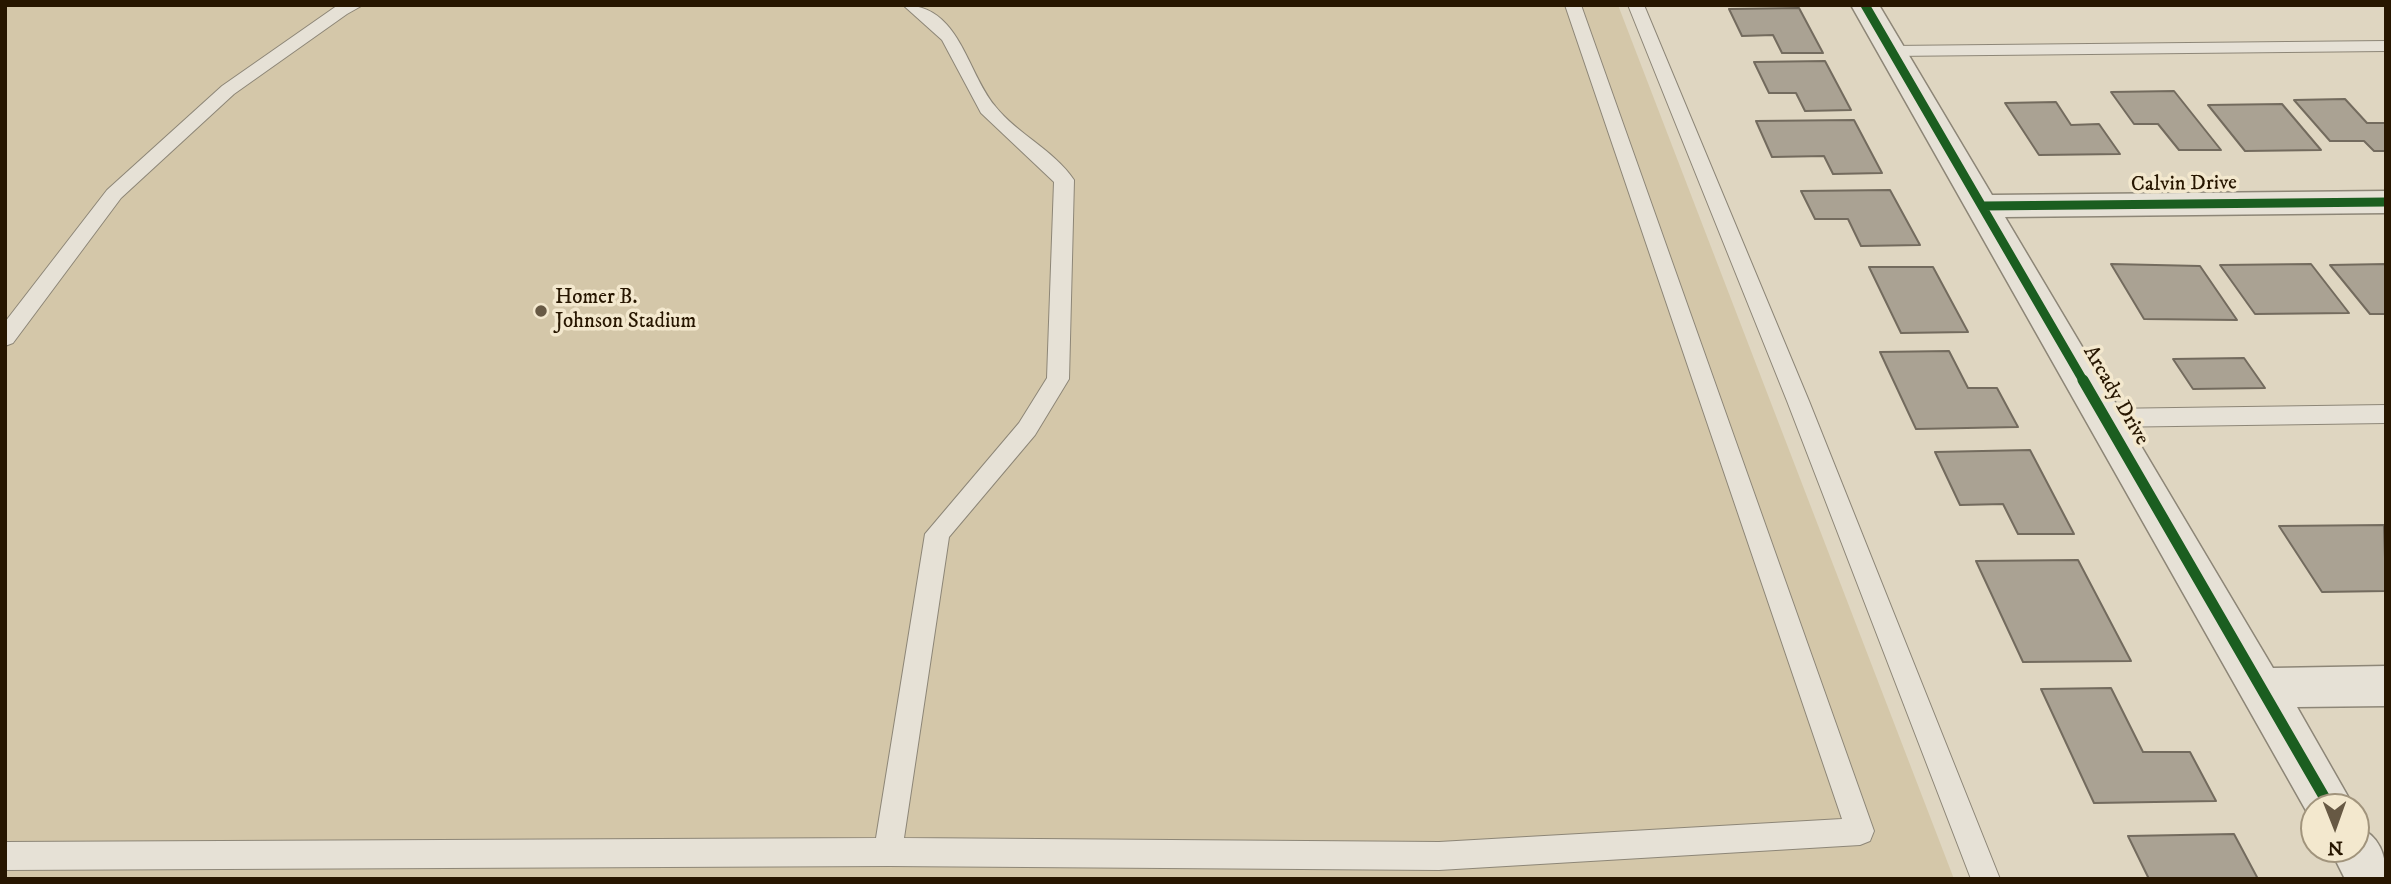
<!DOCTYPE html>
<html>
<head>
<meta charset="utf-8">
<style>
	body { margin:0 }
	#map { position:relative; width:2391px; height:884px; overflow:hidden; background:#dfd6c1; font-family:"IM FELL DW Pica",serif }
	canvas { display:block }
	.frame { position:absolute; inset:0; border:7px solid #271600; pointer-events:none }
	.north { position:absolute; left:2300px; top:793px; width:70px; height:70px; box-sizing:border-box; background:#f3e8ce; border:2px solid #a1947c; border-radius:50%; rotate:179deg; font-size:19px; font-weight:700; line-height:28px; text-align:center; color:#271600 }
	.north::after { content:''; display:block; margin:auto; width:24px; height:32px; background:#675944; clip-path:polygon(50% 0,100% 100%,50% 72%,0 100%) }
</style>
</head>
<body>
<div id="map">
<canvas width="2391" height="884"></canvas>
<div class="frame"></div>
<div class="north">N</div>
</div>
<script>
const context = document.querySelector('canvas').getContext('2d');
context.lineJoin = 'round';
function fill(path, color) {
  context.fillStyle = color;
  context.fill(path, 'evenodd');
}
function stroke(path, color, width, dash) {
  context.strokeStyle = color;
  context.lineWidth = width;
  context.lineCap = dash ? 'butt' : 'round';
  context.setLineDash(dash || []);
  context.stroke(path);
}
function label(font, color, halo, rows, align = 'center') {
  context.font = font + ' "IM FELL DW Pica",serif';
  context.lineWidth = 7;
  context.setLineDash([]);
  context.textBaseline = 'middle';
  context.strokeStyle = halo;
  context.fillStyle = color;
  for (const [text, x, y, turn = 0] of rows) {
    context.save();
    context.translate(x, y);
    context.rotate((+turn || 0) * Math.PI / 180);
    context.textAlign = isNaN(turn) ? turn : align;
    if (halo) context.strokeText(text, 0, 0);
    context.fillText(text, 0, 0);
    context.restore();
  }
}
const green = new Path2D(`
	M5,5H1618L1954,879H5Z`);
const building = new Path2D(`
	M1799,8L1823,53H1782L1773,35L1742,36L1729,9Z
	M1825,61L1851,110L1805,111L1796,93H1769L1754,62Z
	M2174,91L2221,150H2179L2158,124H2134L2111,92Z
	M2345,99L2367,123H2386V151H2374L2364,141H2330L2294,100Z
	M2056,102L2071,125L2099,124L2120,154L2039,155L2005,103Z
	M2282,104L2321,150L2245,151L2208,105Z
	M1854,120L1882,173L1833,174L1824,156L1772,157L1756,121Z
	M1890,190L1920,245L1861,246L1848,219H1815L1801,191Z
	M2111,264L2200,266L2237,320L2144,319Z
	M2311,264L2349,313L2255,314L2220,265Z
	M2386,264V314H2370L2330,265Z
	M1869,267H1933L1968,332L1901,333Z
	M1949,351L1968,388H1997L2018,427L1916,429L1880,352Z
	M2244,358L2265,388L2193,389L2173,359Z
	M2030,450L2074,534H2018L2003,504L1960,505L1935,452Z
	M2384,525L2386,591L2322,592L2279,526Z
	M2078,560L2131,661L2023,662L1976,561Z
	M2111,688L2143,752H2190L2216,801L2094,803L2041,689Z
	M2234,834L2258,879H2149L2128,836Z`);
const service = new Path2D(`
	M338,5H363L347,14L234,94L121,198L13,343L5,346V322L107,190L222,86Z
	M903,5C960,5 966,71 995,106C1017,134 1054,150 1074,180L1069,379L1035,435L949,537L904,838L1439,842L1842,819L1565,5H1581L1874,831L1870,841L1860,845L1439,870L888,866L5,870V842L876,838L925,534L1019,423L1047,378L1054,182L981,113L942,40Z
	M1628,5H1644L1809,401L2000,879H1971L1787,401Z
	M2386,41V51L1892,56L1883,51L1892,46Z
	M2386,405V423L2105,427L2097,424L2094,418L2097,412L2105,409Z`);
const minor = new Path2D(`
	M1851,5H1879L1992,195L2386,191V213L2005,217L2273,668L2386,666V706L2297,707L2354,807H2314L2313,823Z
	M2356,826C2380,836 2386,854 2386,879H2345L2330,849H2356Z`);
const cyclewayFar1 = new Path2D(`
	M1865,5L2084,382
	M1983,206L2386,202`);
const cycleway = new Path2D(`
	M2083,380L2330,807`);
const markers = [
	[541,311,7,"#675944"]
];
const streetNames = [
	["Calvin Drive",2184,185,-1],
	["Arcady Drive",2115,396,60]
];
const poiNames = [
	["Homer B.",555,299],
	["Johnson Stadium",555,323]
];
fill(green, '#d4c7a9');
fill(building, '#aaa293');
stroke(building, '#736b5e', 2);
stroke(service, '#8d8677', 2);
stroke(minor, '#8d8677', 3);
fill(service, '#e6e1d6');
fill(minor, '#e6e1d6');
stroke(cyclewayFar1, '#1b5e20', 9);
stroke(cycleway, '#1b5e20', 11);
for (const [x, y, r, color] of markers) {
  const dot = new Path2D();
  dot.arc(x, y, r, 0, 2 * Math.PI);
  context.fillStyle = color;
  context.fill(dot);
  stroke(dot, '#f3e8ce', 2.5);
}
label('21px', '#271600', '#f3e8ce', streetNames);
label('21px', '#271600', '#f3e8ce', poiNames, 'left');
</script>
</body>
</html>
